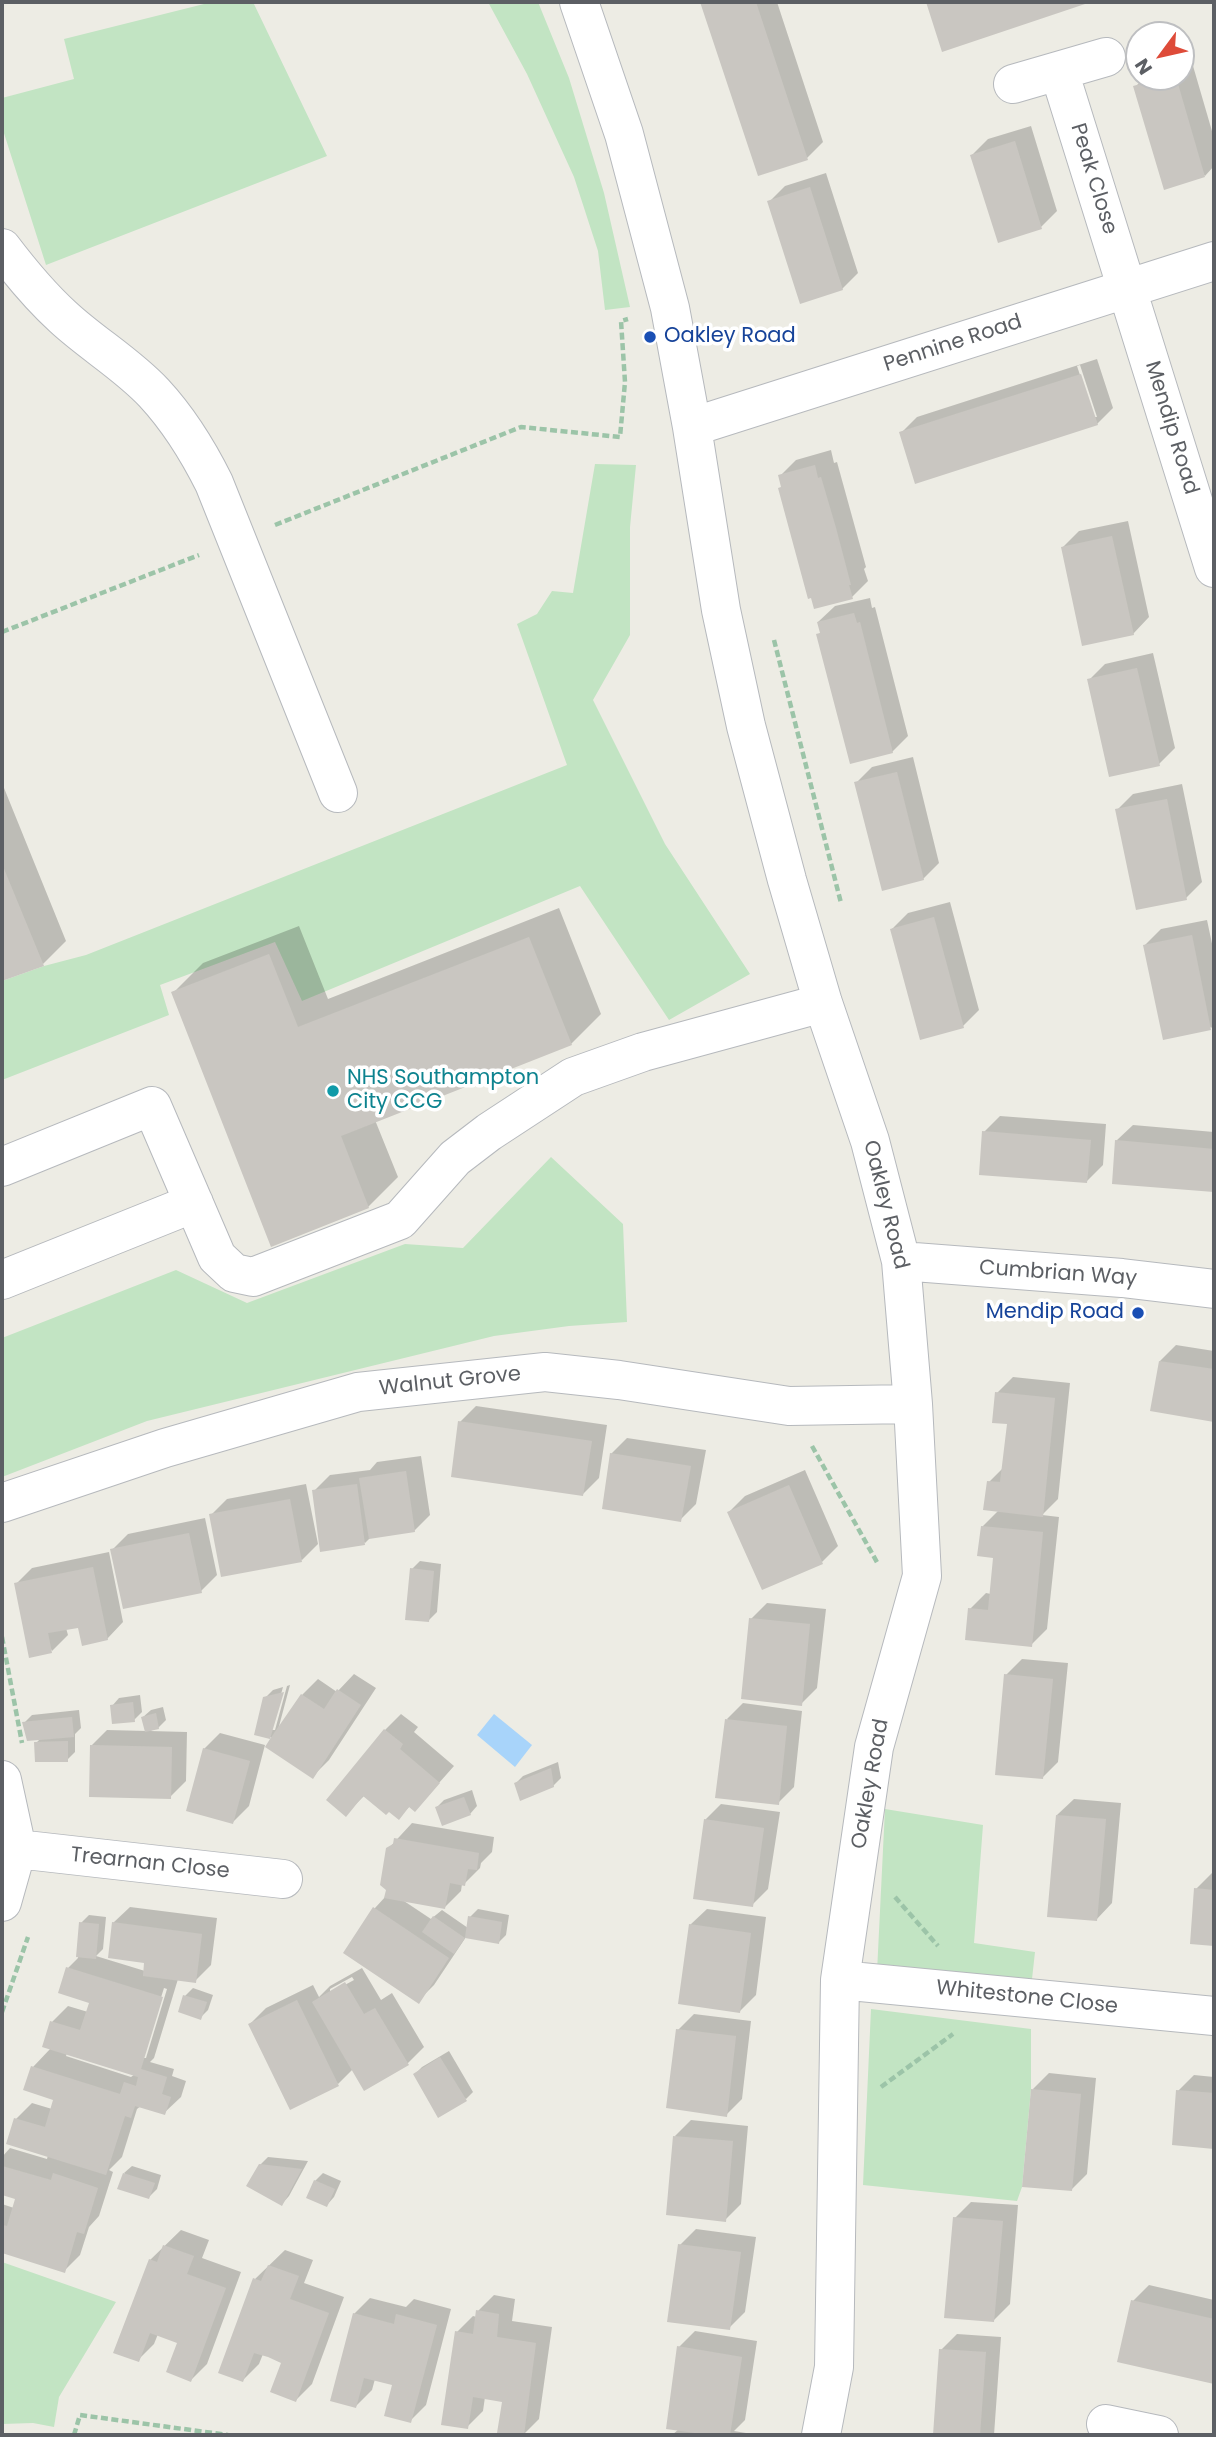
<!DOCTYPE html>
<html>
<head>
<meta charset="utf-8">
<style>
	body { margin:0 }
	#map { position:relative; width:1216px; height:2437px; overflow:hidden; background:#edece4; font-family:Poppins,sans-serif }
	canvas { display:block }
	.frame { position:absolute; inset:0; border:4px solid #5c5f64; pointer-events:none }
	.north { position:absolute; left:1125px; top:21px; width:70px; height:70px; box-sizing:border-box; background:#fff; border:2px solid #bebfc1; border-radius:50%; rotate:237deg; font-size:19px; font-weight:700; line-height:28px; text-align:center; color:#5c5f64 }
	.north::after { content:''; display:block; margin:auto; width:24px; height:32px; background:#de4b39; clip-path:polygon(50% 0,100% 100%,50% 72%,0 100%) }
</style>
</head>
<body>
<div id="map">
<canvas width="1216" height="2437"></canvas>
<div class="frame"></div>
<div class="north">N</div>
</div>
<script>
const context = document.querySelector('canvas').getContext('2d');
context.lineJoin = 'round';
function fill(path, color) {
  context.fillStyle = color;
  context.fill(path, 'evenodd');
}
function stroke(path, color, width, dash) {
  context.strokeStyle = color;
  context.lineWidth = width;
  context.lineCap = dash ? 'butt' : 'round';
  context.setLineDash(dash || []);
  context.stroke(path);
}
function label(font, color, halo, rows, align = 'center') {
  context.font = font + ' Poppins,sans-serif';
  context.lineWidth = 7;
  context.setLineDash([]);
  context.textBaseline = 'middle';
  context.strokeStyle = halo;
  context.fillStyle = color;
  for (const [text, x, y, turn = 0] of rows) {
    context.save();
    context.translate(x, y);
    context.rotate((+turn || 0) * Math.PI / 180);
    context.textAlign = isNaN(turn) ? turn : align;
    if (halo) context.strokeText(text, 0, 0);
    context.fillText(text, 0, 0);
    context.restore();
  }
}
const green = new Path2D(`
	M212,2H253L327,156L46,265L2,127V98L74,79L64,39Z
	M488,2H538L569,78L604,193L630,307L605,310L598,251L574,177L527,74Z
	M595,464L636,465L630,527V635L593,700L665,844L750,974L669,1020L580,886L302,1001L275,942L160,985L169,1015L2,1080V981L44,966L86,955L567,765L517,624L537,614L552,591L573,593Z
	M551,1157L623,1224L627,1322L569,1326L494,1336L147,1421L2,1477V1338L176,1270L247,1303L405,1244L463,1248Z
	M885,1809L983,1825L974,1943L1035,1952L1031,1988L877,1972Z
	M871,2009L1031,2029V2089L1022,2187L1017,2201L863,2185Z
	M2,2262L116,2302L59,2397L54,2427L33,2423L2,2424Z`);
const water = new Path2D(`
	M494,1714L532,1745L515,1767L477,1735Z`);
const shadow = new Path2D(`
	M702,2H777L823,142L807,158L759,174Z
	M929,2H1086L943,50Z
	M1191,59L1214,138V166L1205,176L1135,87L1145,77H1181V62Z
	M1031,126L1057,211L1041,227L999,241L972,155L988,139Z
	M826,173L858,273L842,289L769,202L785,186Z
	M1097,359L1113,408L1097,424L901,433L917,417ZM1080,365L1097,417H1094L1077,366Z
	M831,450L834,463L837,462L866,567L864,569L868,581L852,597L783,485L780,476L796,460Z
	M1128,521L1149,617L1133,634L1063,547L1079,531Z
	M870,598L872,608L875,607L908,736L892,752L818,635L821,632L818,622L835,606Z
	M1153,653L1175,748L1159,764L1089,680L1105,664Z
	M913,757L939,863L923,879L856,783L872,767Z
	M2,783L66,941L43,964L2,979Z
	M1182,784L1202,882L1186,898L1117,810L1133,794Z
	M950,902L979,1010L963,1026L892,929L908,913Z
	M559,908L601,1014L571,1044L375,1120L398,1177L368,1207L173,993L203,963L299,926L328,999Z
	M1207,920L1214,953V1025L1211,1028L1145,945L1161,929Z
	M1000,1116L1106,1124L1103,1165L1087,1181L984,1132Z
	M1133,1125L1214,1132V1190L1114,1183L1116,1141Z
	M1176,1345L1214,1351V1420L1152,1409L1160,1361Z
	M1013,1377L1070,1383L1058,1499L1042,1515L1059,1517L1047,1629L1031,1645L970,1609L986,1593L991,1594L995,1557L982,1527L999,1510L989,1482L1004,1467L1008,1423L997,1393Z
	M476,1406L607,1425L599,1478L583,1494L460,1422Z
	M627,1438L706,1450L696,1504L680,1520L611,1454Z
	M421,1456L430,1515L414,1531L371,1537L365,1543L314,1491L330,1475L370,1470L377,1462Z
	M805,1470L838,1546L822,1562L729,1512L745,1496Z
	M306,1484L318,1544L302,1560L211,1515L227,1499Z
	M205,1518L217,1575L201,1591L112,1550L128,1534Z
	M109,1552L123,1622L107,1639L79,1626L66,1628L68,1635L52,1651L16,1584L32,1568Z
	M420,1561L441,1564L437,1612L429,1620L412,1569Z
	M767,1603L826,1609L817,1688L801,1704L751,1619Z
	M1022,1659L1068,1663L1058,1762L1042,1778L1006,1675Z
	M354,1674L376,1688L329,1760L313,1776L273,1738L256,1733L265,1698L273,1690L283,1687L271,1730H275L287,1686L290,1685L278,1730L302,1695L318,1679L337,1692Z
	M140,1695L142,1712L134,1720L112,1706L119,1698Z
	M743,1703L802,1711L794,1787L778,1803L727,1719Z
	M163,1707L166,1720L158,1728L150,1731L187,1732L186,1781L170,1797L91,1746L107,1730L147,1731L143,1717L151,1710Z
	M79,1710L81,1728L75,1734V1752L67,1760L36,1743L41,1738L24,1723L32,1715Z
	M401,1714L418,1727L414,1732L454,1766L415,1810L410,1806L399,1817L365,1795L346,1814L328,1800L385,1730Z
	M220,1733L265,1745L249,1806L233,1822L204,1749Z
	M558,1762L561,1778L553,1786L516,1783L523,1776Z
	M472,1790L477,1806L470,1814L437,1807L444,1800Z
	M1074,1799L1121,1803L1112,1903L1096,1920L1057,1815Z
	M721,1804L780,1812L768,1889L752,1905L705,1820Z
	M412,1823L494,1837L492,1852L481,1863L480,1868L464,1884H462L461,1891L445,1907L401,1899L431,1919L442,1910L468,1928L470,1917L478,1909L509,1915L506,1935L498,1943L466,1937L434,1985L418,2001L345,1952L375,1908L386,1896L388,1849Z
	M1212,1873H1214V1944L1191,1942L1196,1889Z
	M130,1907L217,1918L211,1965L195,1981L178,1979L154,2058L150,2062L174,2069L172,2076L186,2081L181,2097L164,2113L141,2106L137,2109L122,2157L109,2170L113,2172L99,2216L89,2227L80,2255L64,2271L2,2251V2204L14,2208L17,2198L2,2193V2157L10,2148L47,2159L48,2155L16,2119L32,2103L52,2109L55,2099L33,2067L51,2048L52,2022L68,2006L88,2012L91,2002L68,1968L78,1958L81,1923L89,1915L106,1917L103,1949L96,1956L145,1971L146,1962L113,1923ZM164,1988L167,1989L146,2058H142ZM67,2053L135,2074L131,2077L66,2056Z
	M707,1909L766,1917L756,1995L740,2011L690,1925Z
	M362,1968L381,2000L392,1993L424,2047L408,2063L365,2089L353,2069L338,2084L250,2024L266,2008L313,1985L319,1997L330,1986ZM352,1977L354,1980L330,1993V1989Z
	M193,1988L213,1995L208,2010L200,2018L185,1996Z
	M694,2014L751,2021L742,2099L726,2115L678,2030Z
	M449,2051L473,2092L466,2099L415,2074L422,2067Z
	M1049,2073L1096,2078L1087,2174L1071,2190L1033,2089Z
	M1194,2075L1214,2077V2147L1174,2143L1178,2091Z
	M691,2120L748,2126L741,2204L725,2220L675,2136Z
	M268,2157L308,2161L289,2196L282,2204L260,2165Z
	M132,2166L161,2175L157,2189L149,2197L124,2173Z
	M323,2173L341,2181L334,2197L327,2205L315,2181Z
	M971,2202L1018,2205L1010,2304L994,2320L955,2218Z
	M696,2229L756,2237L745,2312L729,2328L680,2245Z
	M181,2230L209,2240L202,2258L241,2272L207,2364L191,2380L179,2342L158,2334L154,2344L138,2360L150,2260Z
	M285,2250L313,2260L304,2283L344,2297L312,2384L296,2400L284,2362L263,2354L259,2364L243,2380L255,2279Z
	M1149,2285L1214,2300V2382L1119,2361L1133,2301Z
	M494,2295L515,2299L512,2321L552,2327L539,2419L523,2435L499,2432L504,2400L485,2397L483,2411L467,2427L457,2332L473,2316L477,2317L478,2311Z
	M370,2298L406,2307L414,2299L451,2309L426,2405L410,2421L394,2384L375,2379L372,2390L356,2406L354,2314Z
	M695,2331L757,2341L745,2420L734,2431L746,2433V2435H672L679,2429V2347Z
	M957,2334L1001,2337L994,2435H935L941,2350Z`);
const building = new Path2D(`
	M700,2H756L808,160L758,176Z
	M926,2H1091L942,52Z
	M1166,77H1176L1205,177L1164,190L1133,86Z
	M1015,141L1042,229L998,243L970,155Z
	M810,187L843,290L800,304L767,201Z
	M1081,374L1098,425L915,484L899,432Z
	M815,465L818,478L821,477L836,528L851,585H849L853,599L814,609L811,598L808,599L778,488L781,487L778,475Z
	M1112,536L1134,635L1082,646L1061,547Z
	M854,613L857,623L860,622L893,753L850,764L816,634L820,633L817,622Z
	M1137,668L1160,766L1109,777L1087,679Z
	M897,772L924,880L882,891L854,782Z
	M1167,799L1187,900L1136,910L1115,809Z
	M2,864L44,966L2,981Z
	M934,917L964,1028L920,1040L890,929Z
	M1192,935L1211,1030L1163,1040L1143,945Z
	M529,937L572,1045L341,1136L369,1208L271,1247L171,992L269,954L298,1027Z
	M982,1131L1091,1140L1087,1183L979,1175Z
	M1115,1140L1214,1149V1192L1112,1184Z
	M1159,1361L1214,1369V1422L1150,1411Z
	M995,1392L1055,1398L1043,1517L983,1510L987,1481L1000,1482L1007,1424L992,1423Z
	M458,1421L592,1441L583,1496L451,1477Z
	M610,1453L691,1466L681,1522L602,1509Z
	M406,1471L415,1532L369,1539L359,1478Z
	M357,1484L365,1545L320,1552L312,1490Z
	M789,1485L823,1564L762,1590L727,1512Z
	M290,1499L302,1562L221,1577L209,1514Z
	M981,1526L1043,1532L1032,1647L965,1640L968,1608L988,1610L993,1558L977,1556Z
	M189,1533L202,1593L123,1609L110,1549Z
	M93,1567L108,1640L82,1646L78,1628L48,1633L52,1653L29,1658L14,1583Z
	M410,1568L434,1571L429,1622L405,1620Z
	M749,1618L810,1624L802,1706L741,1699Z
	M1004,1674L1053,1679L1043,1779L995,1775Z
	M337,1689L361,1705L313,1779L265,1747L270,1739L254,1735L263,1697L284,1692L270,1739L301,1694L324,1709Z
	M133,1702L135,1722L112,1724L110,1705Z
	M156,1713L159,1729L145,1732L141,1717Z
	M72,1717L74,1737L27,1741L22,1722Z
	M725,1719L787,1726L779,1805L715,1798Z
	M384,1729L403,1744L400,1749L440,1783L415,1812L409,1807L399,1820L389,1812L386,1815L363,1796L346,1817L326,1800Z
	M68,1741V1762H35L34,1742Z
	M90,1745L172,1747L171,1799L89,1797Z
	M203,1748L250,1761L233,1824L186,1811Z
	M551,1768L554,1787L520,1801L514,1783Z
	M464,1797L471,1815L442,1826L435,1807Z
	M1056,1815L1106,1819L1097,1921L1047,1917Z
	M704,1819L764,1828L753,1907L693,1899Z
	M394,1838L479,1853L477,1870L468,1869L465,1886L450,1883L445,1909L384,1898L386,1890L380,1885L386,1848L393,1844Z
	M1194,1888L1214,1890V1946L1190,1944Z
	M373,1907L449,1958L419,2004L343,1953Z
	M433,1916L465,1938L454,1954L422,1932Z
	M468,1916L502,1922L499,1944L465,1938Z
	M79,1922L99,1924L96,1959L76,1957Z
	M112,1922L202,1934L196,1983L143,1976L144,1963L108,1958Z
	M689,1924L751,1933L740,2013L678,2004Z
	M66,1967L163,1997L141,2069L167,2077L162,2094L171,2097L165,2115L135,2106L131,2118L125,2116L106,2175L6,2144L14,2118L45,2127L53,2100L23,2090L31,2066L120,2094L124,2082L136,2086L138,2077L42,2047L50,2021L80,2030L89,2003L58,1993Z
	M345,1982L364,2014L375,2008L409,2065L364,2091L312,2002Z
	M183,1995L207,2002L201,2020L178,2012Z
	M297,2000L339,2086L290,2110L248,2024Z
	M676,2029L736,2036L727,2117L666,2108Z
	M440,2057L467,2101L438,2118L413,2074Z
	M1031,2089L1081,2094L1072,2191L1022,2187Z
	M1176,2090L1214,2093V2149L1172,2145Z
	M673,2136L733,2141L726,2222L666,2215Z
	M259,2164L302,2169L282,2206L246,2186Z
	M2,2166L51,2180L53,2173L98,2188L84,2234L77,2232L65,2273L2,2253V2225L7,2226L15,2199L2,2195Z
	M123,2173L155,2183L149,2199L117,2189Z
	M314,2180L335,2189L327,2207L306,2198Z
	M953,2217L1003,2221L994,2322L944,2318Z
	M678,2244L741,2252L730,2330L667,2322Z
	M163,2245L194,2256L187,2274L226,2288L191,2382L166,2372L177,2343L150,2333L139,2362L113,2353L149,2259L157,2262Z
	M268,2265L299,2276L290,2299L329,2313L296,2402L270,2392L281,2363L268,2357L254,2353L243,2382L218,2373L253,2278L261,2281Z
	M1131,2300L1214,2319V2384L1117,2362Z
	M476,2310L499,2314L497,2337L536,2343L524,2435L497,2433L502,2402L473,2397L468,2429L441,2425L455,2331L473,2334Z
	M353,2313L394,2324L396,2314L437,2325L411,2423L384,2416L392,2385L364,2378L356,2408L330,2401Z
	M677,2346L742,2357L730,2435H710L666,2429Z
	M939,2349L986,2352L980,2435H933Z`);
const path = new Path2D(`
	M275,525L521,427L620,437L625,382L621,321L628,319
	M2,632L199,555
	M774,640L841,903
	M812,1446L878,1564
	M2,1637L22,1743
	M895,1897L938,1946
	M2,2012L28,1937
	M881,2087L953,2034
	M74,2435L80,2415L228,2435`);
const minor = new Path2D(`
	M579,2L624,134L670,308L692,427L721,610L746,726L787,880L823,1003L870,1141L901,1261L913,1404L922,1576L874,1747L840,1980L834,2367L821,2435
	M1059,71L1214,568
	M1013,84L1106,57
	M2,248C21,273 40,296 63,317C92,344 127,364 154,393C179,420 198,451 214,483L338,793
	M692,427L1214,261
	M2,1167L152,1106L217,1257L234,1273L253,1277L400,1220L455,1158L489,1132L573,1077L643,1052L823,1003
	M901,1261L1122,1278L1214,1289
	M2,1280L194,1203
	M2,1503L165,1448L358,1392L545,1372L619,1380L789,1406L913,1404
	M2,1780L17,1849L2,1902
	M17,1849L283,1879
	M840,1980L1214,2016
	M1106,2424L1159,2435`);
const markers = [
	[650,337,7,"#1a4fb4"],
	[333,1091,7,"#0f9aa8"],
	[1138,1313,7,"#1a4fb4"]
];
const streetNames = [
	["Peak Close",1093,179,73],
	["Pennine Road",953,344,-18],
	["Mendip Road",1171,428,73],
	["Oakley Road",885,1205,76],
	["Cumbrian Way",1058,1274,4],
	["Walnut Grove",450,1382,-6],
	["Oakley Road",871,1784,-80],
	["Trearnan Close",150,1864,6],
	["Whitestone Close",1027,1998,6]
];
const transitNames = [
	["Oakley Road",664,337],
	["Mendip Road",1124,1313,"right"]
];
const cultureNames = [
	["NHS Southampton",347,1079],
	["City CCG",347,1103]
];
fill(green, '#c2e4c3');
fill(water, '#a8d4fa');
fill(shadow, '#0003');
fill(building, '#c9c6c1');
stroke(minor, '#b6b9bd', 40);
stroke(path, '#9cc4a8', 4.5, [7, 3.5]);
stroke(minor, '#fff', 38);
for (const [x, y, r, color] of markers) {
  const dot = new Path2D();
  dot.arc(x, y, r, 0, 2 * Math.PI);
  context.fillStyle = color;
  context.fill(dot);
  stroke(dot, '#fff', 2.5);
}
label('21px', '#5c5f64', '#fff', streetNames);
label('21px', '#164399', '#fff', transitNames, 'left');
label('21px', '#0d838f', '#fff', cultureNames, 'left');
</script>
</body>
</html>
